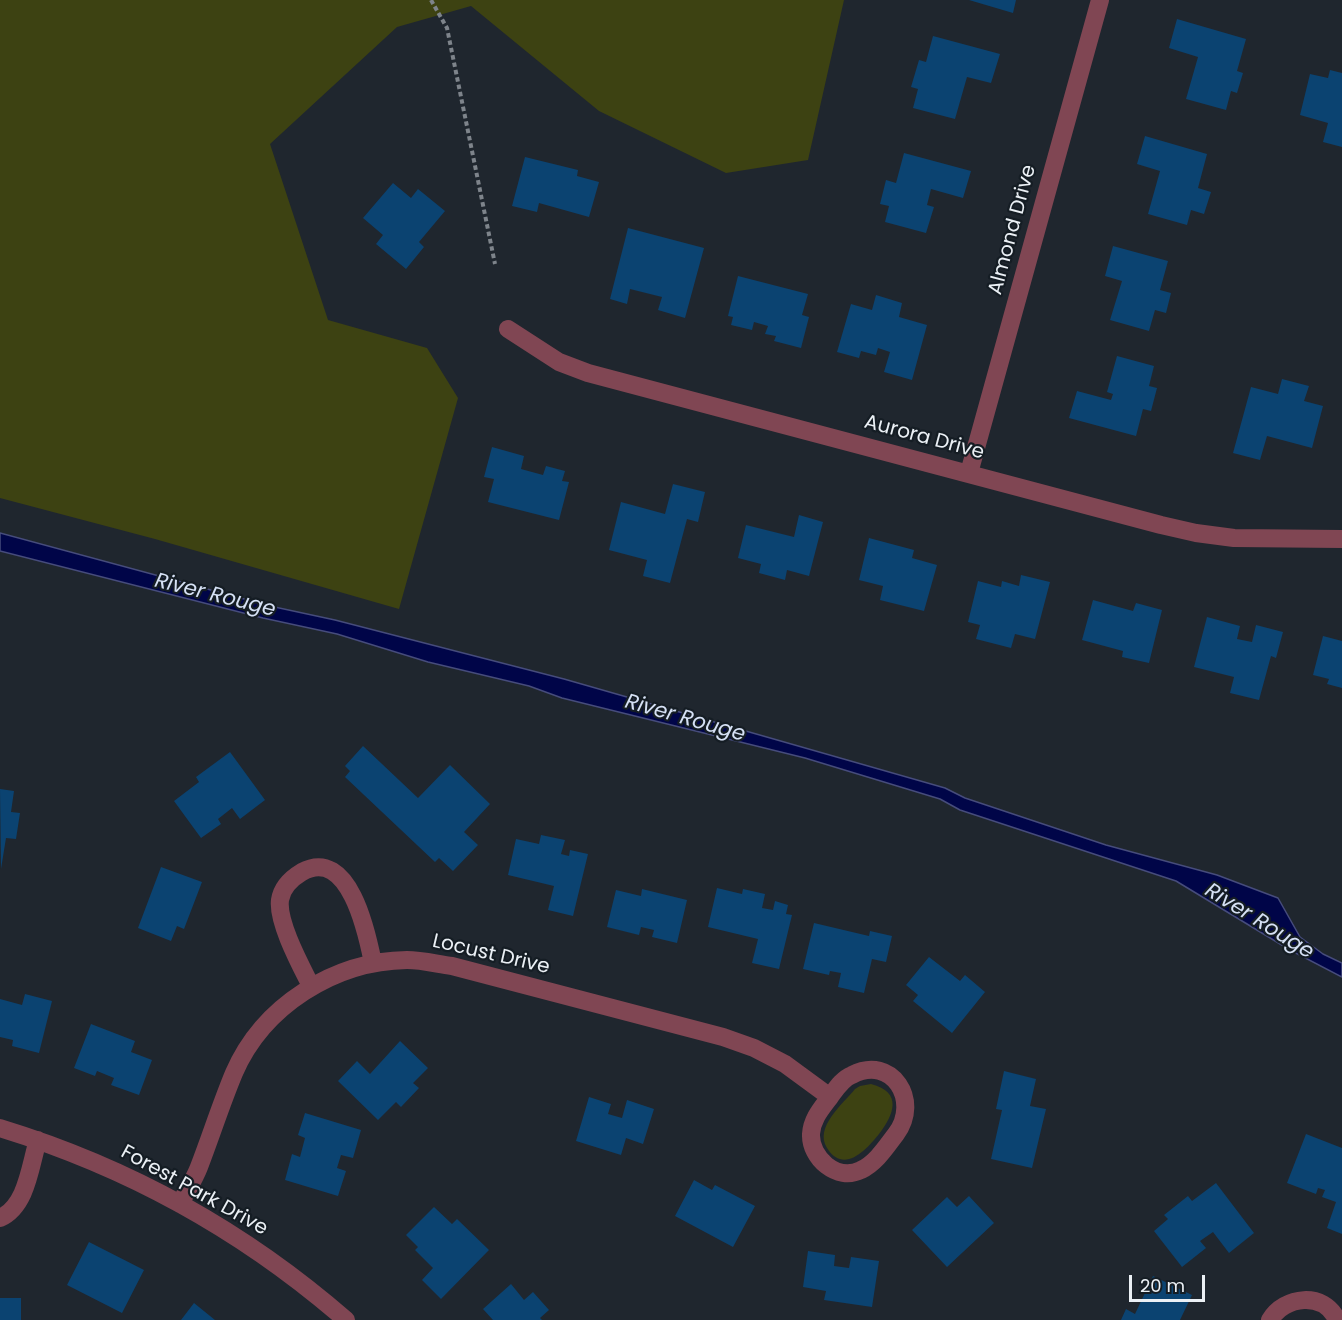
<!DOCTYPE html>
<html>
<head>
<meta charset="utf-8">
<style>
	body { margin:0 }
	#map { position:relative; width:1342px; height:1320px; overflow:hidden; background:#1f262e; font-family:Poppins,sans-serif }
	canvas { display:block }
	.scale { position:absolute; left:1129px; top:1275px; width:76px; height:27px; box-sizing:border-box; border:3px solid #ebf0f5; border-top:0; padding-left:8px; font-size:18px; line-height:21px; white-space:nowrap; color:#ebf0f5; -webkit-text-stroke:4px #151d24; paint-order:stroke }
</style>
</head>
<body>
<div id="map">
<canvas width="1342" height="1320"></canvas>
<div class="scale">20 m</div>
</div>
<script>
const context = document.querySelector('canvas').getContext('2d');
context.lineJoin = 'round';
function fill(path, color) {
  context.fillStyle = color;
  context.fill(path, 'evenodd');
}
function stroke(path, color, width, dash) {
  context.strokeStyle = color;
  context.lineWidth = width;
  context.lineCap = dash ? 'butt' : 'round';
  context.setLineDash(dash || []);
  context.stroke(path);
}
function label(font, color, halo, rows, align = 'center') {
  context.font = font + ' Poppins,sans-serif';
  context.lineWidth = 4.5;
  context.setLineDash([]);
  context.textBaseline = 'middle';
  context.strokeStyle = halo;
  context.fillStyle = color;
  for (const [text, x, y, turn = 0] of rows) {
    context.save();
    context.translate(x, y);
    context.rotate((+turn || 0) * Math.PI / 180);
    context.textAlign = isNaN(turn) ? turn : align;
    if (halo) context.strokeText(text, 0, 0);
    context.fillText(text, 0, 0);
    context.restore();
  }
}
const green = new Path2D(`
	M0,0H844L808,160L726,173L599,111L471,6L397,27L270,144L328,320L427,348L458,398L399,609L155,539L0,498Z
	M871,1084C903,1092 894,1115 879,1134C867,1149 844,1175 827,1148C814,1127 843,1104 855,1089L860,1086Z`);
const water = new Path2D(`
	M0,533L270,606L335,620L564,679L945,788L965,798L1106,845L1217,875L1278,898L1300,937L1323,954L1342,963V977L1290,950L1176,881L960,810L940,799L805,758L562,698L529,686L428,662L337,634L263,618L0,551Z`);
const building = new Path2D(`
	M969,0H1016L1013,13Z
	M1177,19L1246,39L1237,71L1243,73L1237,93L1231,91L1226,110L1186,99L1198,57L1169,48Z
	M933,36L1000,54L991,83L967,77L955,119L913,108L918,89L911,87L919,60L926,62Z
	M1330,70L1342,73V147L1323,142L1328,123L1300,115L1310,74L1328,78Z
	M1145,136L1207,154L1198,188L1211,192L1204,214L1191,210L1187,225L1148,214L1160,171L1137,164Z
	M904,153L971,171L963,198L931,189L927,205L934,207L926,233L885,222L889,206L880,204L886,180L896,183Z
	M525,157L578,170L577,176L599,182L589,217L539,203L537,212L512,206Z
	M393,183L411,198L418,189L445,211L419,242L424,247L406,269L376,244L383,235L363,218Z
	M628,228L704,248L685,318L658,310L662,297L630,289L627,304L610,299Z
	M1113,246L1168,261L1160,290L1171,293L1166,313L1155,310L1149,331L1110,320L1122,281L1105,276Z
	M738,276L808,294L802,315L809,317L801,348L774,341L776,336L765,334L768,326L754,322L752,330L731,325L733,317L728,316Z
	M876,295L902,303L899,317L927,325L912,380L884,372L890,352L878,348L876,355L861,351L859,358L837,352L851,304L872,310Z
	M1117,356L1154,366L1149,386L1157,388L1151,411L1143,409L1136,436L1069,418L1077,391L1111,400L1113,394L1107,392Z
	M1282,379L1309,386L1304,401L1323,406L1312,448L1267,436L1260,460L1233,453L1251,387L1278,394Z
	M492,447L524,456L521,469L543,475L546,466L565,471L562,481L569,482L559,520L488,502L494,479L484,477Z
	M673,484L705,492L698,522L687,519L670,583L643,576L647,560L609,550L621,502L665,514Z
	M799,515L823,522L809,576L787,570L785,580L759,573L761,564L738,558L746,525L794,537Z
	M869,538L914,550L912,558L937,565L924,611L880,600L883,586L859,580Z
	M1021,575L1050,582L1035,639L1015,634L1011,648L976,639L980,625L968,622L978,581L1001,587L1002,581L1019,586Z
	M1093,600L1133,611L1136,603L1162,610L1149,663L1122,657L1123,651L1082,640Z
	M1207,617L1240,626L1237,639L1252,642L1256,625L1283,632L1276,658L1271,656L1259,700L1230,693L1234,677L1194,667Z
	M1323,636L1342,641V688L1327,684L1329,679L1313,675Z
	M363,746L418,798L450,765L490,804L464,832L478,845L453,871L439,858L435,862L345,777L350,771L345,766Z
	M230,752L265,800L240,819L232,808L218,819L221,824L201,838L174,801L199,782L196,777Z
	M0,789L14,791L11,812L20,813L16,839L6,838L1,869Z
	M541,835L565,840L561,854L569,856L570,850L588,854L573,916L548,910L554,886L508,875L516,839L539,844Z
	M161,867L202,882L184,929L177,926L171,941L138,928Z
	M717,888L742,894L743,889L765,894L762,908L773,910L775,901L788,905L786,914L792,915L779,969L752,963L758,939L708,927Z
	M642,889L687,900L677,943L652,937L654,930L641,927L639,935L607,927L616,890L641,896Z
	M814,923L869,936L870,931L892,936L886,962L872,959L864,993L838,987L841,973L830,971L829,975L803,969Z
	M929,957L960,981L965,975L985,992L952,1033L913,1001L918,995L906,985Z
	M25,994L52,1001L39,1053L12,1046L13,1040L0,1037V999L22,1005Z
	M91,1024L135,1041L131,1052L152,1060L139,1095L111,1085L114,1078L97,1071L95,1076L74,1068Z
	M400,1041L428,1068L413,1083L419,1088L401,1107L396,1102L378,1120L338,1081L357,1061L370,1074Z
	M1004,1071L1036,1079L1030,1106L1046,1109L1032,1168L991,1159L1002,1110L996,1109Z
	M589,1097L611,1104L608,1114L622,1118L627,1100L654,1109L643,1144L626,1138L621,1155L576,1141Z
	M305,1113L361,1130L353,1158L341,1155L337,1168L346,1171L338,1196L285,1180L292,1154L300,1157L305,1138L298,1135Z
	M1306,1134L1342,1148V1234L1327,1228L1336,1202L1322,1197L1325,1190L1318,1188L1316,1194L1287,1183Z
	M694,1180L712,1190L715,1185L755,1206L733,1247L675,1216Z
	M1216,1183L1254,1233L1229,1253L1213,1232L1200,1241L1206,1248L1182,1267L1154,1231L1168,1219L1164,1215L1188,1196L1192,1201Z
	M969,1196L994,1223L947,1267L912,1230L947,1197L957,1207Z
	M434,1207L452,1224L457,1219L489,1250L441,1299L422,1280L433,1268L415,1250L418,1247L406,1235Z
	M89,1242L144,1270L122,1313L67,1285Z
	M808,1251L835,1255L834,1266L849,1268L851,1257L879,1261L872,1307L824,1300L826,1291L803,1287Z
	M1153,1276L1192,1295L1180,1320H1121L1126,1309L1135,1314Z
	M511,1284L524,1300L533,1292L549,1310L540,1318L542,1320H493L483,1309Z
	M0,1298H21V1320H0Z
	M194,1303L215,1320H181Z`);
const path = new Path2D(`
	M431,0L447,28L495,264`);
const street = new Path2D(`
	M508,329L559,362L588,373L1161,525L1196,533L1234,538L1342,539
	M969,473L1100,0
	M311,986C301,966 277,922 280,900C282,887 292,878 302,872C349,846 367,933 373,963
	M0,1128C128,1167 245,1232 346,1320
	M180,1204C186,1192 194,1180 199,1167C211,1136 221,1104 234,1073C263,1006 334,961 407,960C422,960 437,964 452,966L723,1037L754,1048L785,1064L830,1097C821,1109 812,1119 811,1134C810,1158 837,1182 861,1170C876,1163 886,1147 896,1134C921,1101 892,1054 852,1075C842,1079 836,1089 830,1097
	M0,1218C27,1206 30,1166 38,1140
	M1270,1320C1284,1296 1324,1291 1337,1320`);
const streetNames = [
	["Almond Drive",1013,230,-75],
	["Aurora Drive",924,438,15],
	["Locust Drive",491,955,13],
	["Forest Park Drive",194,1191,29]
];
const waterNames = [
	["River Rouge",215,596,14],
	["River Rouge",685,719,16],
	["River Rouge",1259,922,32]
];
fill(green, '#3d4212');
fill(water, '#000548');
stroke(water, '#464c7c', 1.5);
fill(building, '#0b4371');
stroke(path, '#7e848b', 4, [4.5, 3]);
stroke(street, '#804653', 18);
label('20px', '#ebf0f5', '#151d24', streetNames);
label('italic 21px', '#d6e1f5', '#151d24', waterNames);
</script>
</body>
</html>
